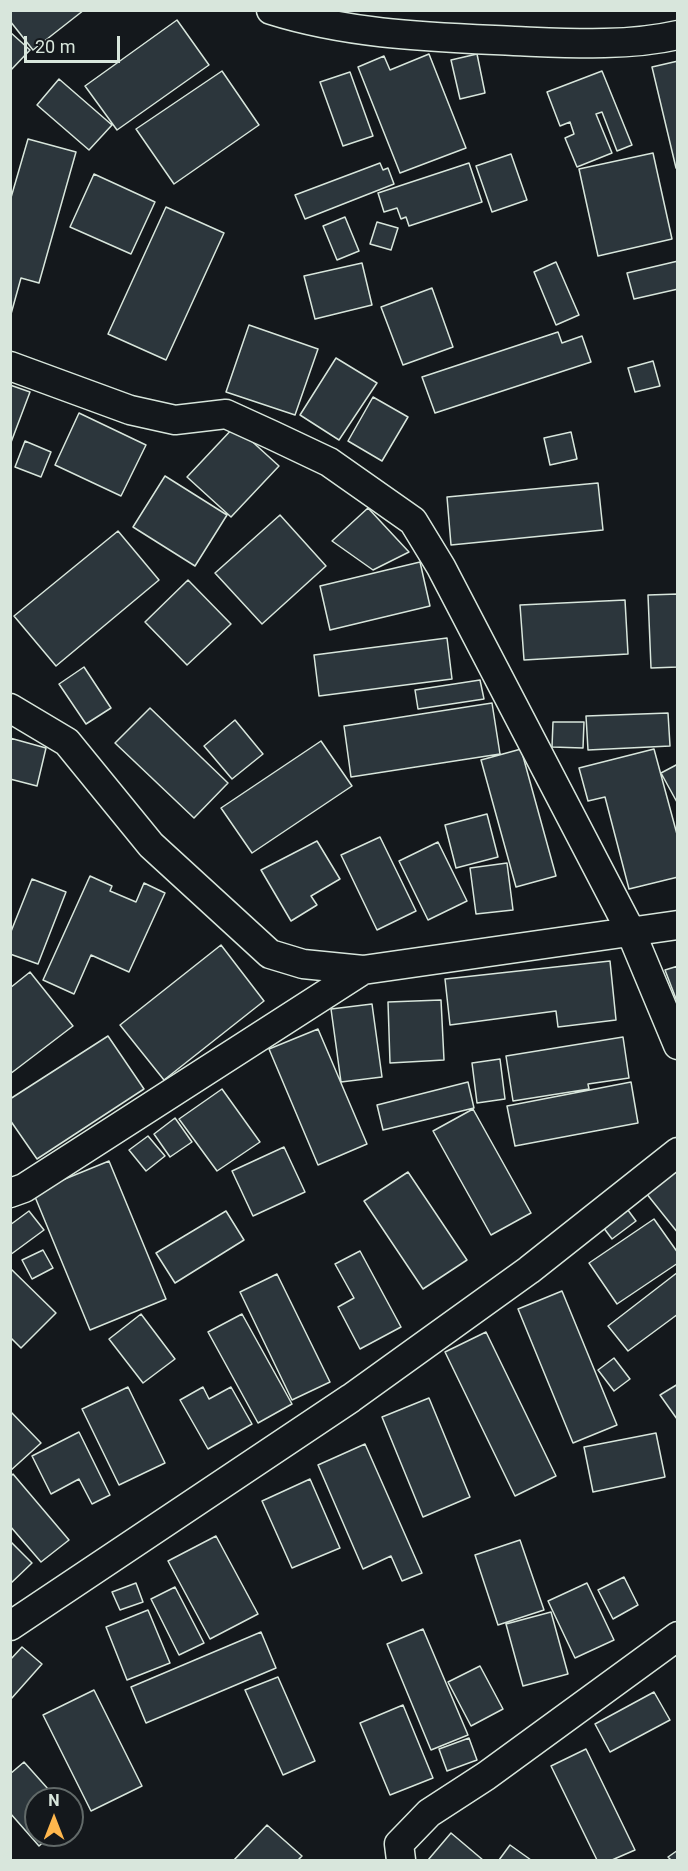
<!DOCTYPE html>
<html>
<head>
<meta charset="utf-8">
<style>
	body { margin:0 }
	#map { position:relative; width:688px; height:1871px; overflow:hidden; background:#14181c; font-family:Roboto,sans-serif }
	canvas { display:block }
	.frame { position:absolute; inset:0; border:12px solid #d8e6dc; pointer-events:none }
	.north { position:absolute; left:24px; top:1787px; width:60px; height:60px; box-sizing:border-box; background:#14181c; border:2px solid #626a69; border-radius:50%; rotate:0deg; font-size:16px; font-weight:700; line-height:24px; text-align:center; color:#d8e6dc }
	.north::after { content:''; display:block; margin:auto; width:21px; height:27px; background:#ffb74d; clip-path:polygon(50% 0,100% 100%,50% 72%,0 100%) }
	.scale { position:absolute; left:24px; top:36px; width:96px; height:27px; box-sizing:border-box; border:3px solid #d8e6dc; border-top:0; padding-left:8px; font-size:18px; line-height:21px; white-space:nowrap; color:#d8e6dc; -webkit-text-stroke:4px #14181c; paint-order:stroke }
</style>
</head>
<body>
<div id="map">
<canvas width="688" height="1871"></canvas>
<div class="frame"></div>
<div class="north">N</div>
<div class="scale">20 m</div>
</div>
<script>
const context = document.querySelector('canvas').getContext('2d');
context.lineJoin = 'round';
function fill(path, color) {
  context.fillStyle = color;
  context.fill(path, 'evenodd');
}
function stroke(path, color, width, dash) {
  context.strokeStyle = color;
  context.lineWidth = width;
  context.lineCap = dash ? 'butt' : 'round';
  context.setLineDash(dash || []);
  context.stroke(path);
}
const building = new Path2D(`
	M10,10H84L33,50L10,21Z
	M177,20L209,65L117,130L85,86Z
	M10,32L30,50L10,71Z
	M429,54L466,148L400,173L358,67L384,56L390,70Z
	M477,54L485,93L460,99L451,60Z
	M678,61V168H676L652,67Z
	M222,71L259,125L174,184L136,129Z
	M602,71L632,145L617,151L602,112L596,114L612,153L577,167L565,138L574,134L570,122L560,126L547,92Z
	M350,72L373,136L343,146L320,82Z
	M59,79L112,125L89,150L37,105Z
	M28,139L76,152L39,283L21,278L11,314L10,201Z
	M653,153L672,239L598,256L579,169Z
	M511,154L527,200L492,212L476,166Z
	M380,163L383,170L388,168L394,184L305,219L295,195Z
	M469,163L482,202L409,226L406,217L401,219L397,208L384,212L378,193Z
	M94,174L155,202L131,254L70,227Z
	M166,207L224,233L166,360L108,334Z
	M345,217L359,251L337,260L323,226Z
	M377,222L398,228L391,250L370,244Z
	M678,261V289L634,299L627,273Z
	M556,262L579,315L556,325L534,272Z
	M362,263L372,305L315,319L304,276Z
	M432,288L453,347L403,365L381,307Z
	M249,325L318,349L295,415L226,392Z
	M558,332L562,343L582,336L591,362L435,413L422,377Z
	M336,358L377,383L339,440L300,415Z
	M653,361L660,386L635,392L628,368Z
	M10,385L30,392L10,445Z
	M373,397L408,417L382,461L348,441Z
	M79,413L146,445L121,496L55,465Z
	M235,426L279,466L231,517L187,477Z
	M571,432L577,459L550,465L544,438Z
	M25,441L51,452L41,477L15,467Z
	M165,476L227,515L195,566L133,527Z
	M598,483L603,530L451,545L447,497Z
	M368,508L409,552L373,570L332,541Z
	M280,515L326,566L262,624L215,573Z
	M118,531L159,580L56,666L14,616Z
	M420,562L430,606L330,630L320,586Z
	M188,580L231,624L187,665L145,622Z
	M678,594V667L651,668L648,595Z
	M625,600L628,654L524,660L520,605Z
	M447,638L452,679L319,696L314,655Z
	M84,667L111,708L86,724L59,684Z
	M480,680L484,699L418,709L415,690Z
	M492,703L500,754L351,777L344,726Z
	M150,708L228,783L194,818L115,743Z
	M668,713L670,746L588,750L586,716Z
	M235,720L263,754L232,779L204,746Z
	M553,722H584L583,748L552,747Z
	M10,738L46,748L37,786L10,779Z
	M321,741L352,786L252,853L221,808Z
	M521,749L556,876L516,887L481,760Z
	M654,749L678,838V877L629,889L605,797L588,801L579,768Z
	M678,764V804L661,773Z
	M487,814L498,857L456,868L445,825Z
	M380,837L416,911L377,930L341,855Z
	M317,841L340,879L311,896L317,905L291,921L261,870Z
	M438,842L467,901L428,920L399,861Z
	M507,863L513,910L476,914L470,868Z
	M90,876L112,886L110,891L136,902L144,883L165,893L129,972L91,955L74,994L43,980Z
	M32,879L66,892L38,964L10,954V934Z
	M221,945L264,1001L164,1080L120,1025Z
	M610,961L616,1020L558,1027L556,1011L450,1025L445,979Z
	M678,966V1004L665,970Z
	M30,972L73,1026L10,1074V988Z
	M441,1000L444,1060L390,1063L388,1002Z
	M372,1004L382,1077L341,1082L331,1009Z
	M318,1029L367,1144L318,1165L269,1049Z
	M108,1036L144,1089L37,1159L10,1120V1099Z
	M623,1037L629,1078L588,1084L589,1089L513,1101L506,1056Z
	M500,1059L505,1099L477,1103L472,1063Z
	M468,1082L474,1108L383,1130L377,1105Z
	M631,1082L638,1123L515,1146L507,1106Z
	M222,1089L260,1142L217,1171L179,1119Z
	M473,1109L531,1213L491,1235L433,1131Z
	M175,1118L192,1142L170,1157L154,1134Z
	M148,1136L165,1156L146,1171L129,1150Z
	M284,1147L305,1192L253,1216L232,1171Z
	M109,1161L166,1299L90,1330L33,1192Z
	M678,1168V1233L646,1193Z
	M408,1172L467,1260L423,1289L364,1201Z
	M622,1202L636,1221L612,1239L597,1219Z
	M29,1211L44,1230L10,1255V1225Z
	M226,1211L244,1240L175,1283L156,1253Z
	M654,1219L678,1253V1263L617,1304L589,1263Z
	M43,1250L53,1268L32,1279L22,1260Z
	M360,1251L401,1327L360,1349L338,1307L354,1298L335,1264Z
	M10,1268L56,1313L21,1348L10,1337Z
	M678,1272V1314L628,1351L608,1326Z
	M277,1274L330,1382L292,1400L240,1292Z
	M562,1291L617,1425L573,1443L518,1309Z
	M141,1314L175,1359L143,1383L109,1339Z
	M242,1314L292,1404L258,1423L208,1332Z
	M486,1332L556,1476L515,1496L445,1352Z
	M614,1358L630,1379L614,1391L598,1370Z
	M678,1384V1419H677L660,1395Z
	M128,1387L165,1463L119,1485L82,1409Z
	M203,1387L209,1399L231,1387L252,1424L208,1449L180,1400Z
	M429,1398L470,1497L423,1517L382,1417Z
	M10,1411L41,1443L10,1471Z
	M79,1432L110,1495L92,1504L79,1479L51,1494L32,1456Z
	M656,1433L665,1477L593,1492L584,1447Z
	M365,1444L422,1573L402,1581L391,1556L363,1569L318,1465Z
	M13,1474L69,1540L41,1562L10,1526V1477Z
	M310,1479L340,1548L292,1568L262,1501Z
	M216,1536L258,1614L210,1639L168,1561Z
	M520,1540L544,1610L498,1625L475,1555Z
	M10,1541L32,1563L10,1584Z
	M624,1577L638,1605L613,1619L598,1590Z
	M136,1583L143,1602L120,1610L112,1592Z
	M587,1583L614,1640L575,1658L548,1601Z
	M175,1587L204,1643L179,1655L151,1599Z
	M148,1610L170,1663L127,1680L106,1627Z
	M551,1612L568,1674L523,1686L506,1624Z
	M423,1629L468,1735L431,1750L387,1644Z
	M261,1632L276,1668L146,1723L131,1687Z
	M22,1647L42,1664L11,1699L10,1660Z
	M480,1666L503,1709L471,1726L448,1682Z
	M278,1677L315,1761L283,1775L245,1690Z
	M94,1690L142,1786L91,1811L43,1715Z
	M654,1692L670,1720L610,1752L595,1724Z
	M403,1705L433,1778L390,1795L360,1723Z
	M469,1738L477,1760L447,1771L439,1749Z
	M586,1749L635,1850L612,1860H597L551,1766Z
	M24,1762L57,1799H36V1835H52L39,1846L10,1813V1774Z
	M267,1825L302,1856L298,1860H234Z
	M451,1833L483,1860H428Z
	M510,1845L531,1860H499Z
	M678,1850V1860H671L668,1857Z`);
const minor = new Path2D(`
	M271,10C350,35 432,37 514,41C567,43 625,47 678,35
	M10,366L130,410L175,420L226,414L272,435L329,462L413,521L441,567L630,930L678,1045
	M10,708L67,742L151,845L270,954L303,964L363,970L678,925
	M10,1193L24,1188L363,970
	M10,1626L351,1398L529,1270L678,1152
	M401,1860L399,1844L429,1813L486,1776L678,1636`);
fill(building, '#2c363c');
stroke(building, '#d8e6dc', 1.5);
stroke(minor, '#d8e6dc', 31);
stroke(minor, '#14181c', 28);
</script>
</body>
</html>
